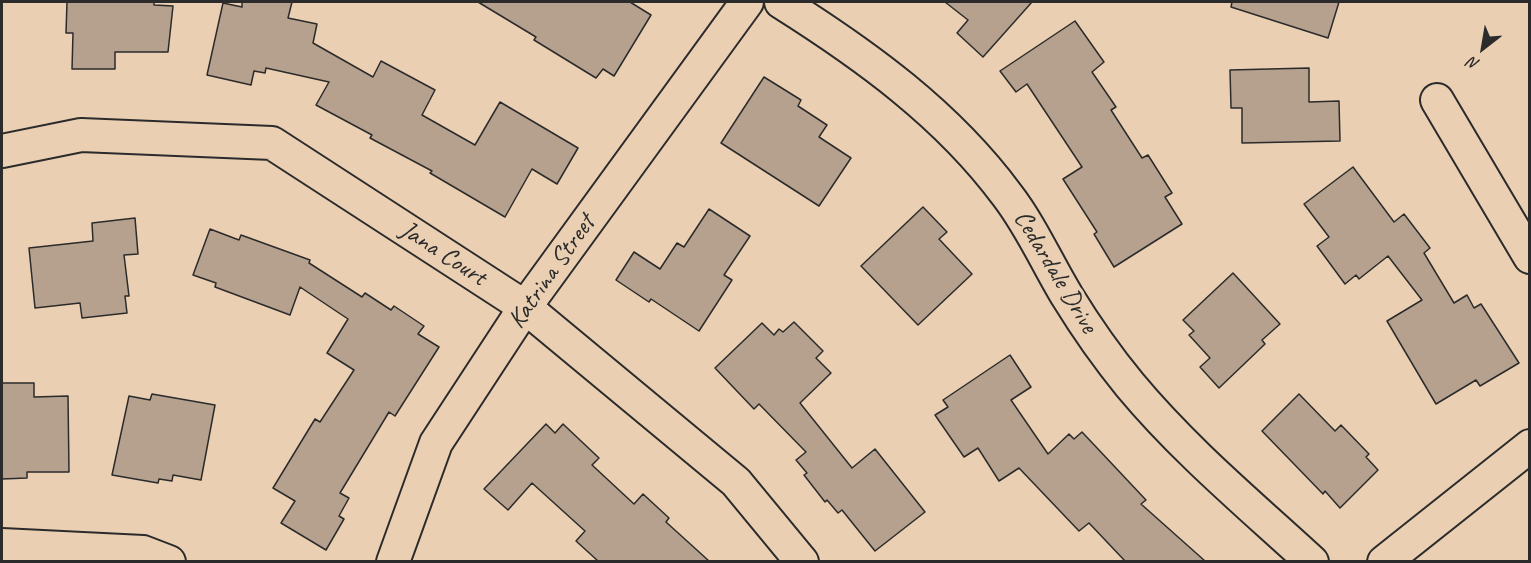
<!DOCTYPE html>
<html>
<head>
<meta charset="utf-8">
<style>
	body { margin:0 }
	#map { position:relative; width:1531px; height:563px; overflow:hidden; background:#eacfb2; font-family:Caveat,sans-serif }
	canvas { display:block }
	.frame { position:absolute; inset:0; border:3px solid #2b2b2b; pointer-events:none }
	.north { position:absolute; left:1453px; top:18px; width:60px; height:60px; -webkit-text-stroke:4px #eacfb2; paint-order:stroke; rotate:211deg; font-size:16px; font-weight:700; line-height:24px; text-align:center; color:#2b2b2b }
	.north::after { content:''; display:block; margin:auto; width:21px; height:27px; background:#2b2b2b; clip-path:polygon(50% 0,100% 100%,50% 72%,0 100%) }
</style>
</head>
<body>
<div id="map">
<canvas width="1531" height="563"></canvas>
<div class="frame"></div>
<div class="north">N</div>
</div>
<script>
const context = document.querySelector('canvas').getContext('2d');
context.lineJoin = 'round';
function fill(path, color) {
  context.fillStyle = color;
  context.fill(path, 'evenodd');
}
function stroke(path, color, width, dash) {
  context.strokeStyle = color;
  context.lineWidth = width;
  context.lineCap = dash ? 'butt' : 'round';
  context.setLineDash(dash || []);
  context.stroke(path);
}
function label(font, color, halo, rows, align = 'center') {
  context.font = font + ' Caveat,sans-serif';
  context.lineWidth = 6;
  context.setLineDash([]);
  context.textBaseline = 'middle';
  context.strokeStyle = halo;
  context.fillStyle = color;
  for (const [text, x, y, turn = 0] of rows) {
    context.save();
    context.translate(x, y);
    context.rotate((+turn || 0) * Math.PI / 180);
    context.textAlign = isNaN(turn) ? turn : align;
    if (halo) context.strokeText(text, 0, 0);
    context.fillText(text, 0, 0);
    context.restore();
  }
}
const building = new Path2D(`
	M67,2H154V5L173,6L168,52H115V69H72L73,33H66Z
	M242,2H292L288,18L317,24L313,43L373,77L381,61L435,90L422,115L475,145L500,102L578,148L557,184L532,169L505,217L430,173L432,171L370,138L372,135L316,105L329,82L266,68L265,73L254,71L251,85L207,75L223,3L242,7Z
	M478,2H630L651,15L614,76L603,69L596,78L534,40L536,37Z
	M945,2H1032L983,57L957,33L968,20Z
	M1232,2H1339L1328,38L1231,7Z
	M1075,21L1104,62L1092,72L1116,107L1111,110L1142,158L1148,155L1172,193L1165,197L1182,224L1114,267L1094,234L1097,232L1063,179L1082,167L1027,84L1016,92L1000,71Z
	M1309,68V102L1339,101L1340,141L1242,143V108H1231L1230,70Z
	M764,77L801,100L798,106L827,125L819,137L851,158L819,206L721,143Z
	M1353,167L1394,222L1404,214L1430,248L1424,253L1454,303L1467,295L1474,308L1481,304L1519,363L1480,386L1476,380L1436,404L1387,321L1422,300L1388,256L1359,279L1356,275L1345,284L1317,246L1329,237L1304,204Z
	M923,207L947,232L939,239L972,274L918,325L861,266Z
	M709,209L750,236L724,275L732,280L699,331L651,299L649,302L616,280L634,252L660,269L677,243L684,247Z
	M135,218L138,254L124,255L129,296H125L127,313L82,318L80,303L35,308L29,248L93,241L92,223Z
	M210,229L239,240L241,235L310,260L309,263L362,297L365,293L391,310L394,306L424,326L418,334L439,347L395,416L389,412L340,493L349,498L339,516L344,519L326,550L281,523L295,501L273,488L315,419L320,422L354,370L327,353L348,319L300,287L290,315L215,287L216,283L193,275Z
	M1233,273L1280,324L1262,340L1265,344L1219,388L1200,367L1210,358L1189,335L1194,331L1183,320Z
	M794,322L823,351L816,358L831,373L800,403L852,468L875,449L925,512L875,551L842,510L838,513L827,500L825,502L804,475L807,473L796,460L806,452L759,404L754,409L715,368L762,323L774,335L779,329L783,332Z
	M1010,355L1031,387L1011,400L1048,454L1069,434L1074,439L1082,432L1146,500L1141,504L1205,561H1125L1089,523L1079,531L1019,468L999,481L978,448L964,457L935,415L948,407L943,400Z
	M2,383H34V397L68,396L69,472H27V478L2,479Z
	M152,394L215,405L201,480L173,475L172,481L159,479L158,483L112,475L129,396L150,400Z
	M1299,394L1335,431L1341,425L1369,454L1366,457L1378,470L1340,508L1325,491L1323,494L1262,431Z
	M546,424L555,433L563,424L599,458L592,465L634,504L643,494L669,518L666,522L709,561H598L576,541L585,531L532,483L508,510L484,489Z`);
const minor = new Path2D(`
	M781,2C865,55 947,114 1007,195C1031,226 1047,263 1067,296C1086,327 1107,357 1130,385C1184,450 1250,505 1312,562
	M1437,100L1530,257
	M2,151L81,135L272,143L525,307L736,482L802,562
	M2,545L143,552L169,562
	M393,562L436,443L525,307L747,2
	M1384,562L1530,446`);
const streetNames = [
	["Jana Court",443,254,33],
	["Katrina Street",552,272,-55],
	["Cedardale Drive",1055,272,59]
];
fill(building, '#b5a18d');
stroke(building, '#2b2b2b', 1.5);
stroke(minor, '#2b2b2b', 36);
stroke(minor, '#eacfb2', 32);
label('26px', '#2b2b2b', '#eacfb2', streetNames);
</script>
</body>
</html>
